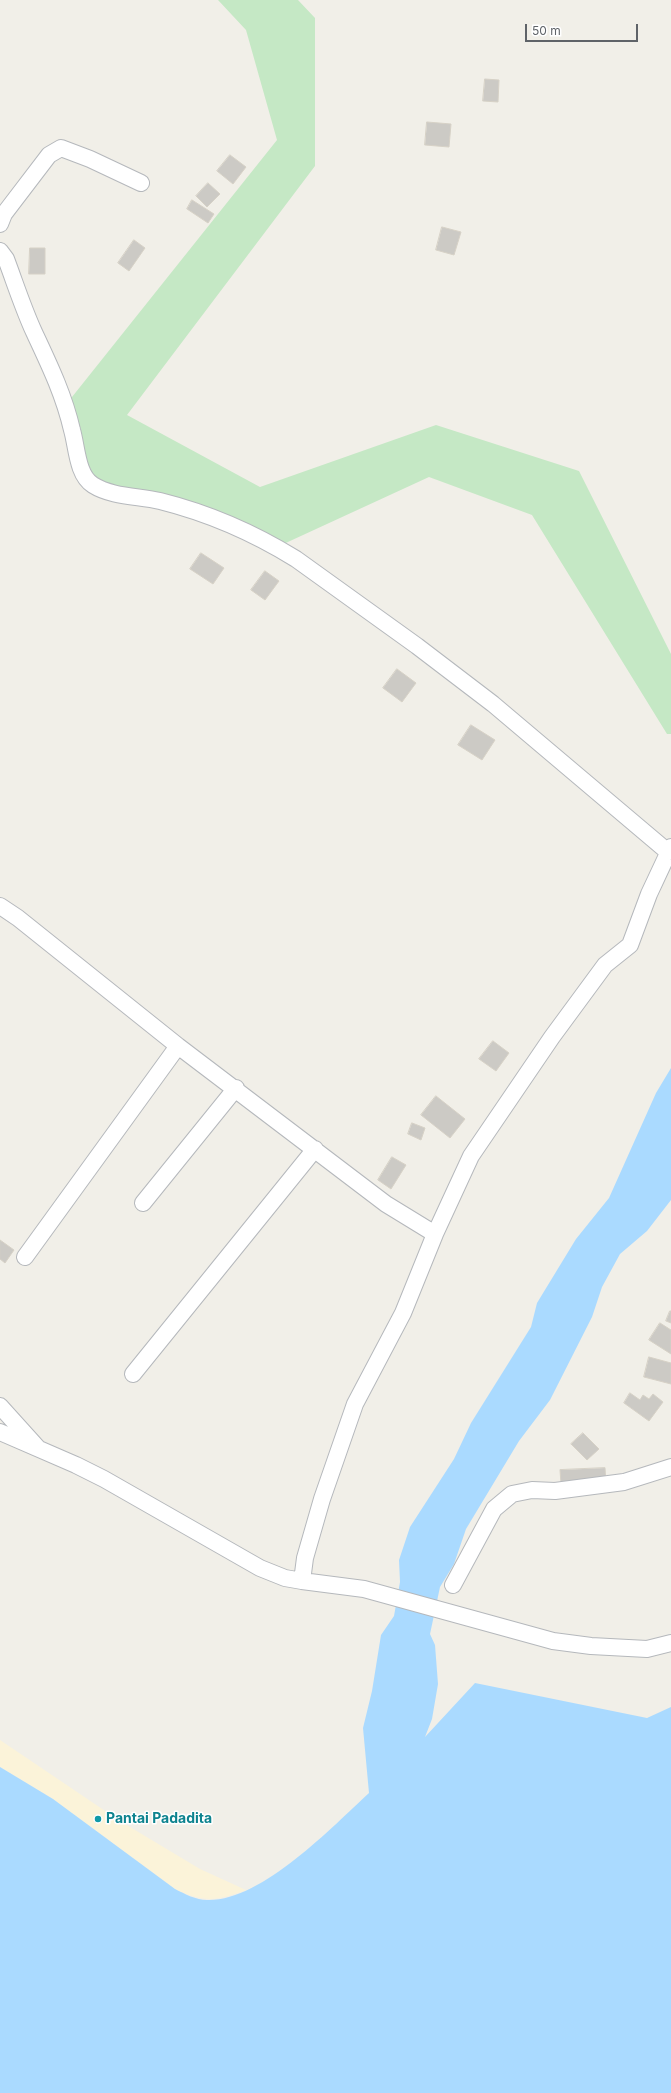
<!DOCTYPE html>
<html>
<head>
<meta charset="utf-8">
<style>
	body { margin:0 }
	#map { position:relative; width:671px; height:2093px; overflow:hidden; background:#f1efe8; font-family:Inter,sans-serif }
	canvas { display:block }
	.scale { position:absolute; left:525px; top:24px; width:113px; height:18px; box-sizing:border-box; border:2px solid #5f6368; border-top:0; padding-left:5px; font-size:12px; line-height:14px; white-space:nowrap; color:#5f6368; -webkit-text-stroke:3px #fff; paint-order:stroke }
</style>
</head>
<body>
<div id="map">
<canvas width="671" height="2093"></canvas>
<div class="scale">50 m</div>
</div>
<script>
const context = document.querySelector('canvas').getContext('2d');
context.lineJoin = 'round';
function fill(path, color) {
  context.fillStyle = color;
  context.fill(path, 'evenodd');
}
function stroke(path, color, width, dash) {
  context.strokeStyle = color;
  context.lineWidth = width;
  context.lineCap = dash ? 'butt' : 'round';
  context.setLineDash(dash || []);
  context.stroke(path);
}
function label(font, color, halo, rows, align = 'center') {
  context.font = font + ' Inter,sans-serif';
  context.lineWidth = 3;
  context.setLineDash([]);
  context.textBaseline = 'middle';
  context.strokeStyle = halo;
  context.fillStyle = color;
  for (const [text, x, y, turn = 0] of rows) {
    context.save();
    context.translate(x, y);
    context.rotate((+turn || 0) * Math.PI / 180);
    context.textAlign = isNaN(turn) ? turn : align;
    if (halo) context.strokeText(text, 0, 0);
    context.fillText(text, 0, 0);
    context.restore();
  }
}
const green = new Path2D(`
	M218,0H298L315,18V166L127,415L260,487L436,425L579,471L671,654V734H667L532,515L429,477L277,547L101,486L85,465L68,402L277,140L246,30Z`);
const sand = new Path2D(`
	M0,1740L120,1821L200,1869L246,1890C217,1901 204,1903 175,1889L53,1799L0,1767Z`);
const water = new Path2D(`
	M671,1068V1200L647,1231L620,1254L602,1287L592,1317L550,1400L519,1441L466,1529L454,1564L440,1587L430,1634L435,1645L438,1684L432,1719L425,1737L475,1683L647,1718L671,1707V2093H0V1767L53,1799L175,1889C185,1894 196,1900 207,1900C261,1902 332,1827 369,1793L363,1728L372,1691L381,1635L394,1616L400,1582L399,1560L410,1527L454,1459L471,1423L531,1327L537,1303L576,1239L609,1198L656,1093Z`);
const building = new Path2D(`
	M485,79L499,80L498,102L483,101Z
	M427,122L451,124L449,147L425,145Z
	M230,155L246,167L233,184L217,171Z
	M208,183L220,194L207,207L196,196Z
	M192,200L214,214L208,223L187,209Z
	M442,227L461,232L454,255L436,250Z
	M134,240L145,248L129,271L118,263Z
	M30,248H45V274H29Z
	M201,553L224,568L213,584L190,569Z
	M265,571L279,581L265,600L251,590Z
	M397,669L416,683L402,702L383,688Z
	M471,725L495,740L482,760L458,745Z
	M493,1041L509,1053L496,1071L479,1059Z
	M436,1096L465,1119L450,1138L421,1115Z
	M412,1123L425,1128L421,1140L408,1134Z
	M392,1157L406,1165L391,1189L378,1180Z
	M0,1240L14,1250L5,1263L0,1259Z
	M670,1311H671V1323L666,1321Z
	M660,1323L671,1330V1354L649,1340Z
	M649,1357L671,1363V1384L644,1377Z
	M630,1393L640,1400L643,1395L649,1399L653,1394L663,1402L649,1421L624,1403Z
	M583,1433L599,1449L587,1460L571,1444Z
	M605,1468L606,1482L561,1484L560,1470Z`);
const minor = new Path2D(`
	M0,224L4,214L49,155L61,148L90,159L141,183
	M0,251L6,259C15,283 23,308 34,332C49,364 64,395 72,430C77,447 77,475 93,485C112,497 139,496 160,501C208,513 254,533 296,559L417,646L493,704L668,852
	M0,906L18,918L178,1046L386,1204L435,1234
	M143,1203L236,1088
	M25,1257L178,1046
	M133,1374L315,1149
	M0,1406L37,1447
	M0,1432L76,1465L104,1479L260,1568L285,1578L302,1581L305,1558L322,1499L355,1404L403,1313L435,1234L471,1156L552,1037L605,965L630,945L649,894L671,847
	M302,1581L364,1589L553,1641L591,1646L647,1649L671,1643
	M453,1585L494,1509L512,1494L532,1490L555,1491L624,1482L671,1467`);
const markers = [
	[98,1819,4,"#0f9aa8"]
];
const cultureNames = [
	["Pantai Padadita",106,1819]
];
fill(green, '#c5e8c5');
fill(sand, '#fbf3d9');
fill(water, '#aadaff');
fill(building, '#cccac5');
stroke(building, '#d6d1c6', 1);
stroke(minor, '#b5b8bc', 18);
stroke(minor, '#fff', 16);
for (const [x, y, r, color] of markers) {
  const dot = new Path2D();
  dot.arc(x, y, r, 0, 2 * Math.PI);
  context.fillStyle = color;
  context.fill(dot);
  stroke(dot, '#fff', 1.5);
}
label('bold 14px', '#0d838f', '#fff', cultureNames, 'left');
</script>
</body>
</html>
